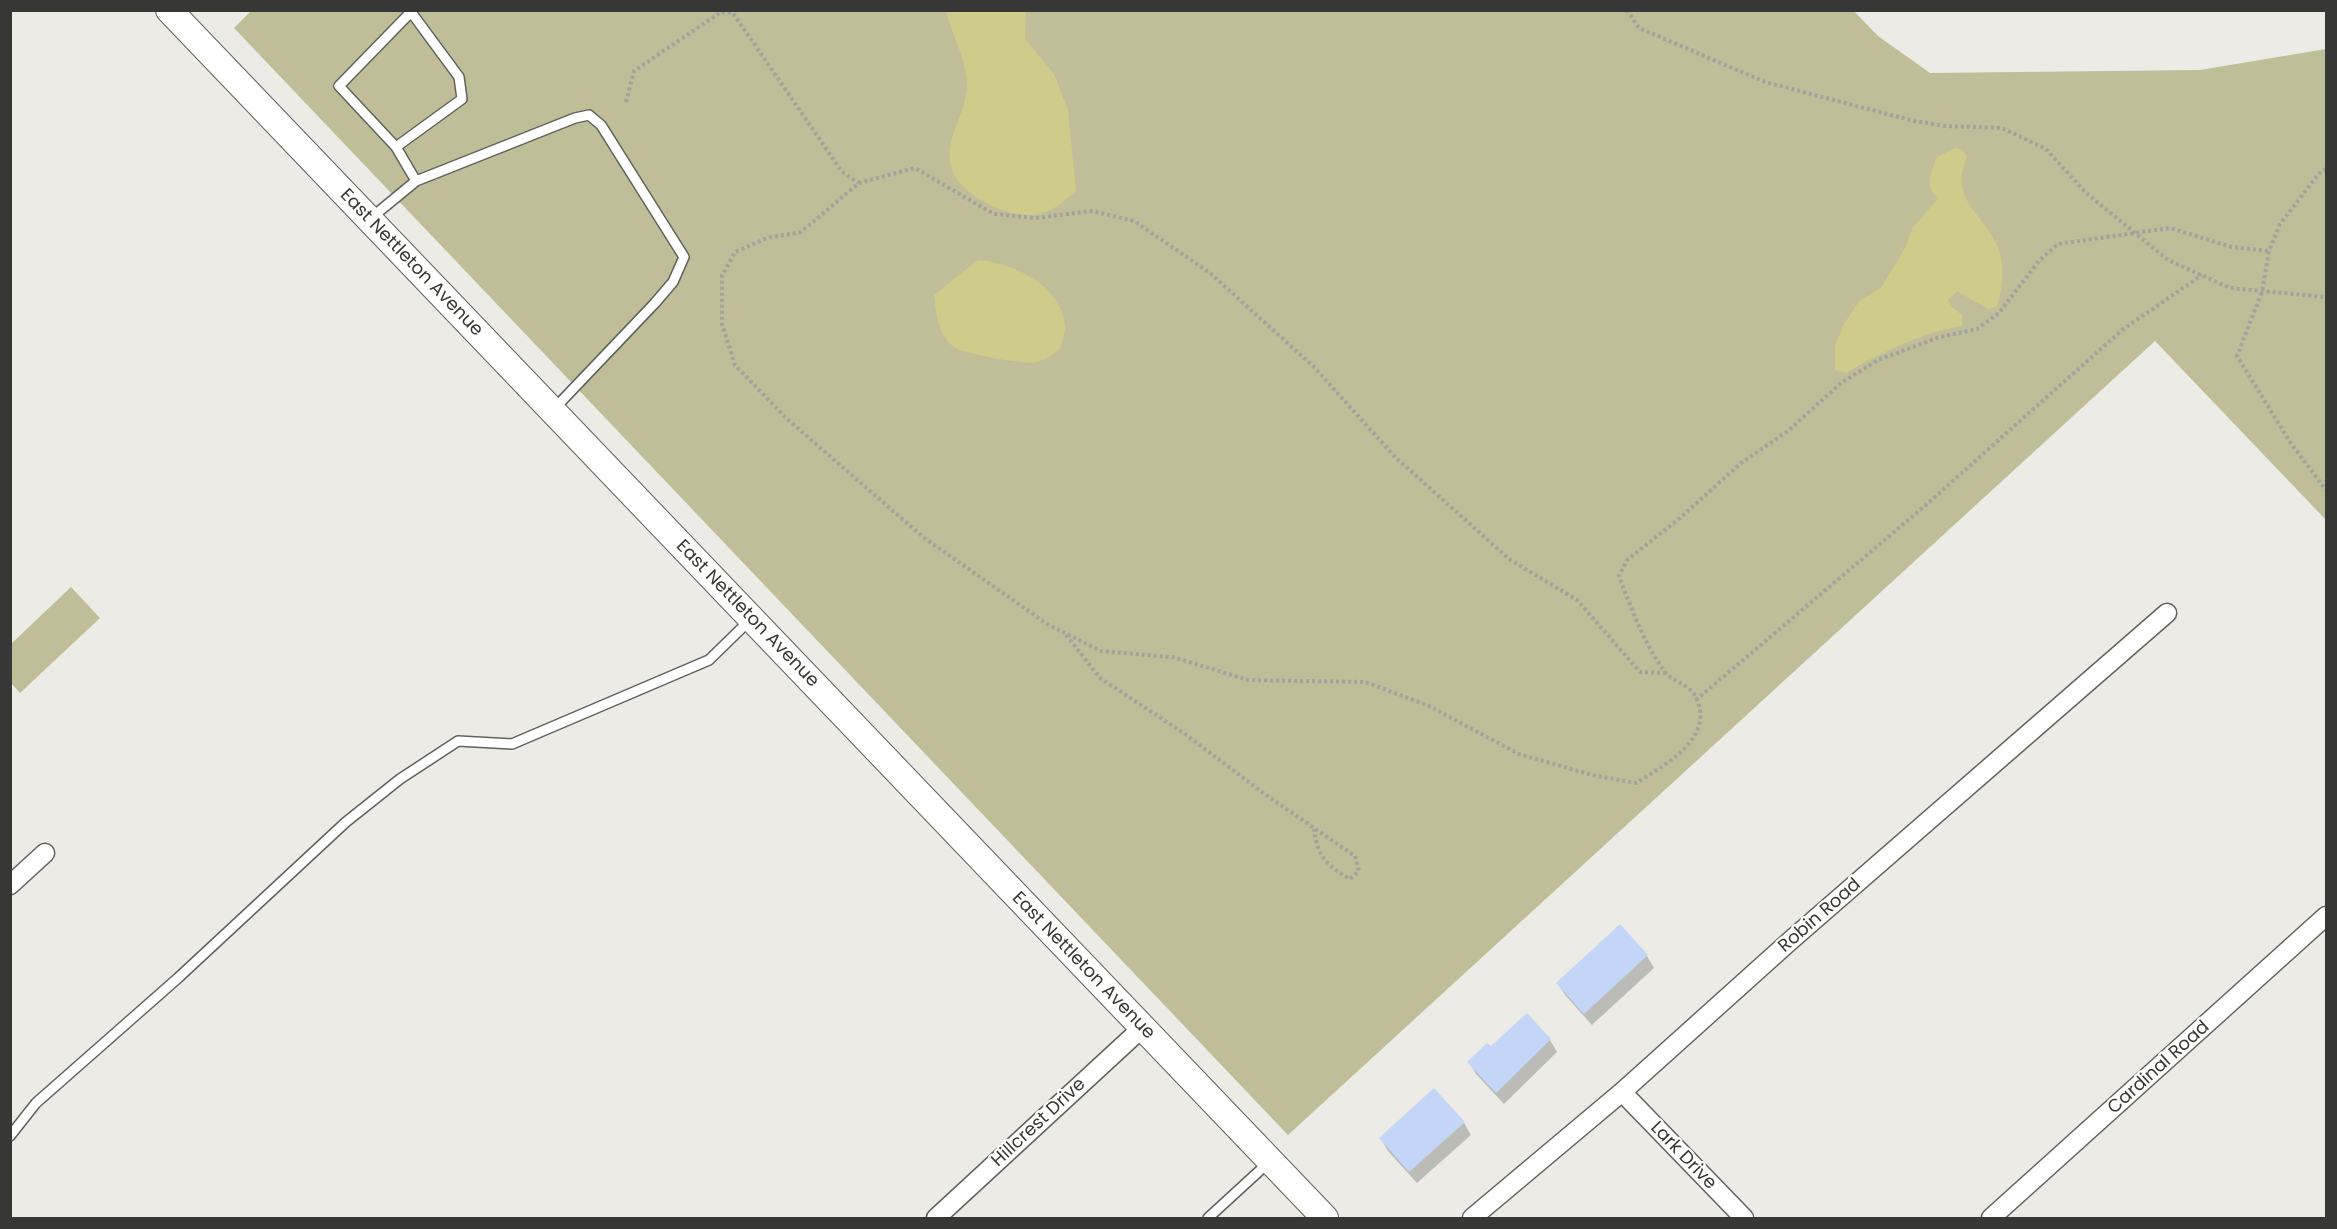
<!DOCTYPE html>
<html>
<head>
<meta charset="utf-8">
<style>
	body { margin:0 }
	#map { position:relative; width:2337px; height:1229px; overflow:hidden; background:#ecebe5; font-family:Poppins,sans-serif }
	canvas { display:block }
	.frame { position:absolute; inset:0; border:12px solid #373735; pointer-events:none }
</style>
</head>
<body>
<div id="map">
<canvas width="2337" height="1229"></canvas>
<div class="frame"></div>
</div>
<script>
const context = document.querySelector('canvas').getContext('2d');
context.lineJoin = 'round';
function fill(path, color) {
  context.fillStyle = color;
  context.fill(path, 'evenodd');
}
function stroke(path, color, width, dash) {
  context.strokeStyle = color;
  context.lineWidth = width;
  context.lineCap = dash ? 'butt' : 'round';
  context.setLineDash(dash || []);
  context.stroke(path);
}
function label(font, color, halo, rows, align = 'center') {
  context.font = font + ' Poppins,sans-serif';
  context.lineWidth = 4.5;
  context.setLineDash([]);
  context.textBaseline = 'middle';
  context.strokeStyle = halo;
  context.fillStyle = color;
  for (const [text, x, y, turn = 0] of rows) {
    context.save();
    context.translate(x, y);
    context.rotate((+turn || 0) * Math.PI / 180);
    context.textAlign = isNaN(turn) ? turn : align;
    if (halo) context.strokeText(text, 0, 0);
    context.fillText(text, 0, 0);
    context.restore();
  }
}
const green = new Path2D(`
	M252,10H1853L1878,36L1930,73L2200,70L2326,49V520L2155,341L1288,1135L234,28Z
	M71,587L100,618L20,693L11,683V644Z`);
const water = new Path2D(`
	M946,11H1026L1025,39L1054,74L1068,110L1076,191C1064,202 1051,213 1033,215C1006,217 957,194 951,166C945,139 962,120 966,95C972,68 952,37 946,11Z
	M1955,148L1963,150L1967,157C1949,198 1981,212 1996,243C2006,264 2003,286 1997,307L1988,309L1957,291L1948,300L1952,307L1962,315V326C1922,332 1881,353 1846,373L1835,370V346L1844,324L1860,300L1881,288L1905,248L1913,227L1937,200C1937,197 1934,195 1932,192C1926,183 1933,167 1937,157Z
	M978,260C1013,263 1059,284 1065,324C1066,331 1062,340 1061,347C1054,354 1047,359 1037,362C1025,365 964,354 954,347C938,335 936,313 934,295Z`);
const shadow = new Path2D(`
	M1620,926L1647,956L1654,968L1592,1025L1565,995L1558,983Z
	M1550,1040L1557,1052L1504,1104L1476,1074L1469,1062Z
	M1464,1123L1471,1135L1417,1183L1388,1151L1381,1139Z`);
const building = new Path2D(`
	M1620,924L1648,955L1584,1014L1556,983Z
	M1527,1013L1551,1039L1496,1093L1467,1062L1487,1043L1491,1046Z
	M1434,1088L1465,1122L1409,1172L1379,1138Z`);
const path = new Path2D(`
	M1627,10L1639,28L1765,82L1914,121L1945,126L2002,128L2046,149L2085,192L2168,260L2230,288L2326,297
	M626,102L634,71L721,12L733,13L842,172L859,183
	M2326,169L2321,171L2280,224L2269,251L2262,292L2237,356L2290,442L2326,490
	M1066,635L1100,678L1185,734L1266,795L1355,856L1359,871L1350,879C1327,866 1317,856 1314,829
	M1666,673L1640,672L1577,600L1509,559L1395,457L1314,367L1210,273L1134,221L1092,211L1036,218L994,214L915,168L859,183L801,232L767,238L735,252L722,276V324L735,365L786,418L923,537L1047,624L1101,651L1173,657L1248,680L1365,682L1427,705L1519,754L1592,775L1636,783C1665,765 1719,736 1694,694C1687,684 1672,681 1665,672C1644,644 1631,608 1619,576L1627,560L1680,518L1741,463L1788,431L1841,383L1878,360L1940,337L1977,329L1999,313L2039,261L2058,244L2170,228L2232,247L2269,251
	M1696,700L1927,504L2122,330L2202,275`);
const lane = new Path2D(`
	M396,147L462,99L459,77L411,12L339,86L396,147L416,181
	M371,218L416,181L575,118L589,115L601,125L684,257L673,282L655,303L554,409
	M10,1136L36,1103L178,978L346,822L400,779L458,741L512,744L709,660L751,619
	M1208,1218L1268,1163`);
const street = new Path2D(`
	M10,885L45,853
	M1622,1092L1744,1218
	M936,1218L1142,1028
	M1472,1218L1622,1092L1790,941L2167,613
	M1991,1218L2326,916`);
const secondary = new Path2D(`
	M169,10L1325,1218`);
const streetNames = [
	["East Nettleton Avenue",411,263,46],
	["East Nettleton Avenue",747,614,46],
	["Robin Road",1820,916,-41],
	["East Nettleton Avenue",1083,966,46],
	["Cardinal Road",2159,1068,-42],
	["Hillcrest Drive",1039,1123,-43],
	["Lark Drive",1683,1156,46]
];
fill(green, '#bfbe98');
fill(water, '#cfcb8b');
fill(shadow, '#0003');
fill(building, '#c3d6f7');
stroke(lane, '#62625c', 12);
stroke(street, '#62625c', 21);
stroke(secondary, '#62625c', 28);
stroke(path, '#a3a29e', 4, [3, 3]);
stroke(lane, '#fff', 9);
stroke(street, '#fff', 18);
stroke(secondary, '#fff', 26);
label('18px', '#373735', '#fffffe', streetNames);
</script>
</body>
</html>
